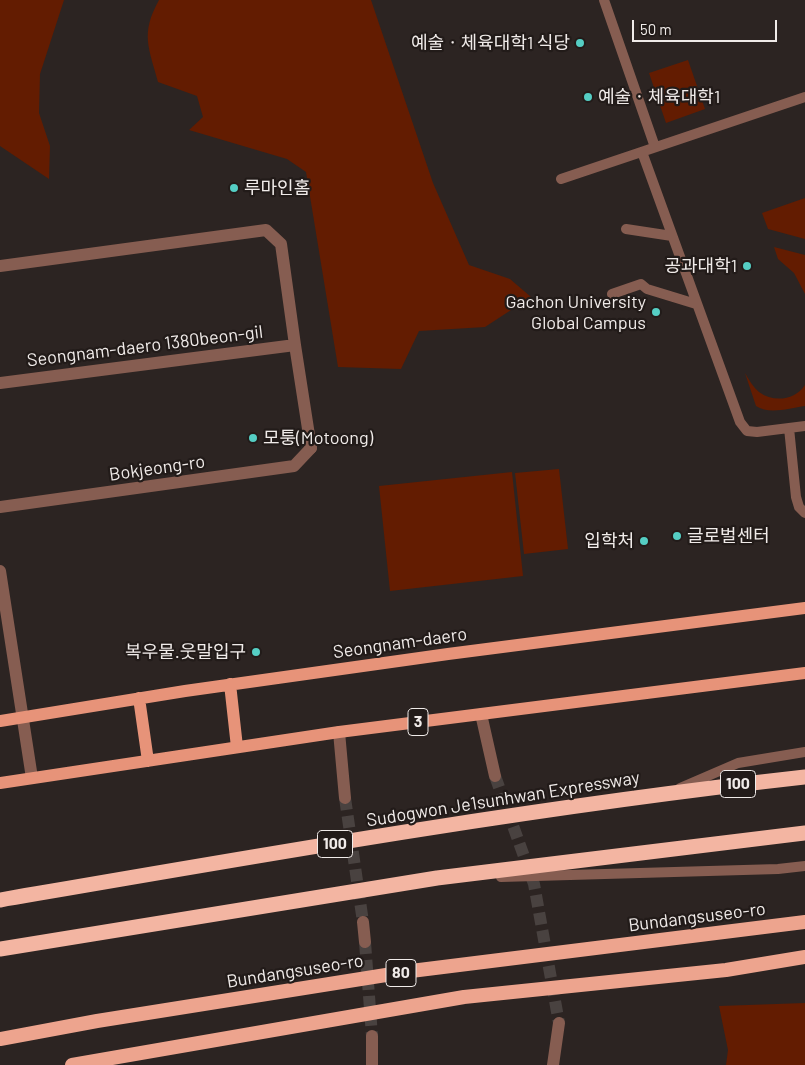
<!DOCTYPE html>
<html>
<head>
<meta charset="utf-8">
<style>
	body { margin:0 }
	#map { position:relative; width:805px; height:1065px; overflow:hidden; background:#2c2422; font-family:Barlow,sans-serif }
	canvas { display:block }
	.scale { position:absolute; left:632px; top:20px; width:145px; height:22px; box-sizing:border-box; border:2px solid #f0ebe9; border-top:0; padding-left:6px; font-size:15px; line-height:18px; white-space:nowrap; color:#f0ebe9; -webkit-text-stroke:4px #221b19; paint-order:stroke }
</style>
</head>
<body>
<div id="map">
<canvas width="805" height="1065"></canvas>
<div class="scale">50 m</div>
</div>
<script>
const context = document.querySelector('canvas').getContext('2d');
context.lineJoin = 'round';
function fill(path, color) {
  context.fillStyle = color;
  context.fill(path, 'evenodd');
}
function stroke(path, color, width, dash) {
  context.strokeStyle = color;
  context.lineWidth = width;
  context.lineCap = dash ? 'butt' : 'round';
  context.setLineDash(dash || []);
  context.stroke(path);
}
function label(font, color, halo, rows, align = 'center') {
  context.font = font + ' Barlow,"Noto Sans KR",sans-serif';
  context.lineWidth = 4.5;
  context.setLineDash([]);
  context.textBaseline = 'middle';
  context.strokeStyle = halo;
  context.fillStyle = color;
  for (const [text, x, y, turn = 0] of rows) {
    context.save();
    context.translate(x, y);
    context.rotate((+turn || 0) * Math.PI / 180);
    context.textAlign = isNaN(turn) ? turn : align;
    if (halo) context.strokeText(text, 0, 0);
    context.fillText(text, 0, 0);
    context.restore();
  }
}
const green = new Path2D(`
	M0,0H64L40,74L39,113L50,146L49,179L0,146Z
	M159,0H371L433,183L469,265L510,279L531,297L485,327L419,331L401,369L338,367L306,172L287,159L189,130L203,117L197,96L158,82C149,48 140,34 159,0Z
	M688,60L705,109L666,123L649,73Z
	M805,198V239L768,229L762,213Z
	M774,247L805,255V294L794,273L778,259Z
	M745,373C749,380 753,387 759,392C774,403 795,400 805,385V406C790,408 769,415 756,406Z
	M559,469L568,549L524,554L515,473Z
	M512,472L523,576L390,591L379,486Z
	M805,1003V1065H726L728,1050L719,1006Z`);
const minorTunnel = new Path2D(`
	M495,776L534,884L559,1023
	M345,798L363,922
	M365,942L372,1036`);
const service = new Path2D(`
	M604,0L655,147
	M642,152L740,422L747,431L757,432L805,426
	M561,179L805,97
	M626,229L672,236
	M612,294L641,284L647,289L696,304
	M789,428L796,497L799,507L805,513
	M680,788L738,763L805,752
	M501,877L778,869L805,866`);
const minor = new Path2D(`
	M0,266L266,230L281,244L295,345L311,448
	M0,383L295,345
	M0,571L32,778
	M481,714L495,776
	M339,732L345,798
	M363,922L365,942
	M372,1036V1065
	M553,1065L559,1023`);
const tertiary = new Path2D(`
	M0,507L294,466L311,448`);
const primary = new Path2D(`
	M230,684L237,747
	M139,698L148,761
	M0,721L185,691L448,654L805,608
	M0,783L339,732L805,673`);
const trunk = new Path2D(`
	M0,1039L97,1021L411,971L805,922
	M72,1065L464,997L726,970L805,957`);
const motorway = new Path2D(`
	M0,900C267,854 535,807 805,777
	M0,949L437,878L805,833`);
const markers = [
	[580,43,5,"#55cec4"],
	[588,97,5,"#55cec4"],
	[234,188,5,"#55cec4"],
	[747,266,5,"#55cec4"],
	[656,312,5,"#55cec4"],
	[253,438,5,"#55cec4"],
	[677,536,5,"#55cec4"],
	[644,541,5,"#55cec4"],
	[256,652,5,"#55cec4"]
];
const shields = [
	[418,722,20],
	[738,784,35],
	[335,844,35],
	[401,973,30]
];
const shieldNames = [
	["3",418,722],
	["100",738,784],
	["100",335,844],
	["80",401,973]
];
const poiNames = [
	["예술ㆍ체육대학1 식당",570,43],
	["예술ㆍ체육대학1",598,97,"left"],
	["루마인홈",244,188,"left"],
	["공과대학1",737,266],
	["Gachon University",646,302],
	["Global Campus",646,323],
	["모퉁(Motoong)",263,438,"left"],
	["글로벌센터",687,536,"left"],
	["입학처",634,541],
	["복우물.웃말입구",246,652]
];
const streetNames = [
	["Seongnam-daero 1380beon-gil",145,346,-7],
	["Bokjeong-ro",157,468,-8],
	["Seongnam-daero",400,643,-8],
	["Sudogwon Je1sunhwan Expressway",503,799,-9],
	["Bundangsuseo-ro",697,917,-7],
	["Bundangsuseo-ro",295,971,-9]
];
fill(green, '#631c01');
stroke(minorTunnel, '#494240', 12, [12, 6]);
stroke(service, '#865d51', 10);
stroke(minor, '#865d51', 12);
stroke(tertiary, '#865d51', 12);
stroke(primary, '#e79379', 12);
stroke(trunk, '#eda48e', 14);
stroke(motorway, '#f3b5a2', 15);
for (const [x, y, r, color] of markers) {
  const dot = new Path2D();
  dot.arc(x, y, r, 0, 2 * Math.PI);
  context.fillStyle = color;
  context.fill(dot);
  stroke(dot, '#221b19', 2);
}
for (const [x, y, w] of shields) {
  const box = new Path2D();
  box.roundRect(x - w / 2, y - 13.5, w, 27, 4);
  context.fillStyle = '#221b19';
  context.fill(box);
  stroke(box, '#f0ebe9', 1);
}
label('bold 16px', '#f0ebe9', null, shieldNames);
label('18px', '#f0ebe9', '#221b19', poiNames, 'right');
label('18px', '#f0ebe9', '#221b19', streetNames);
</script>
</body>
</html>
